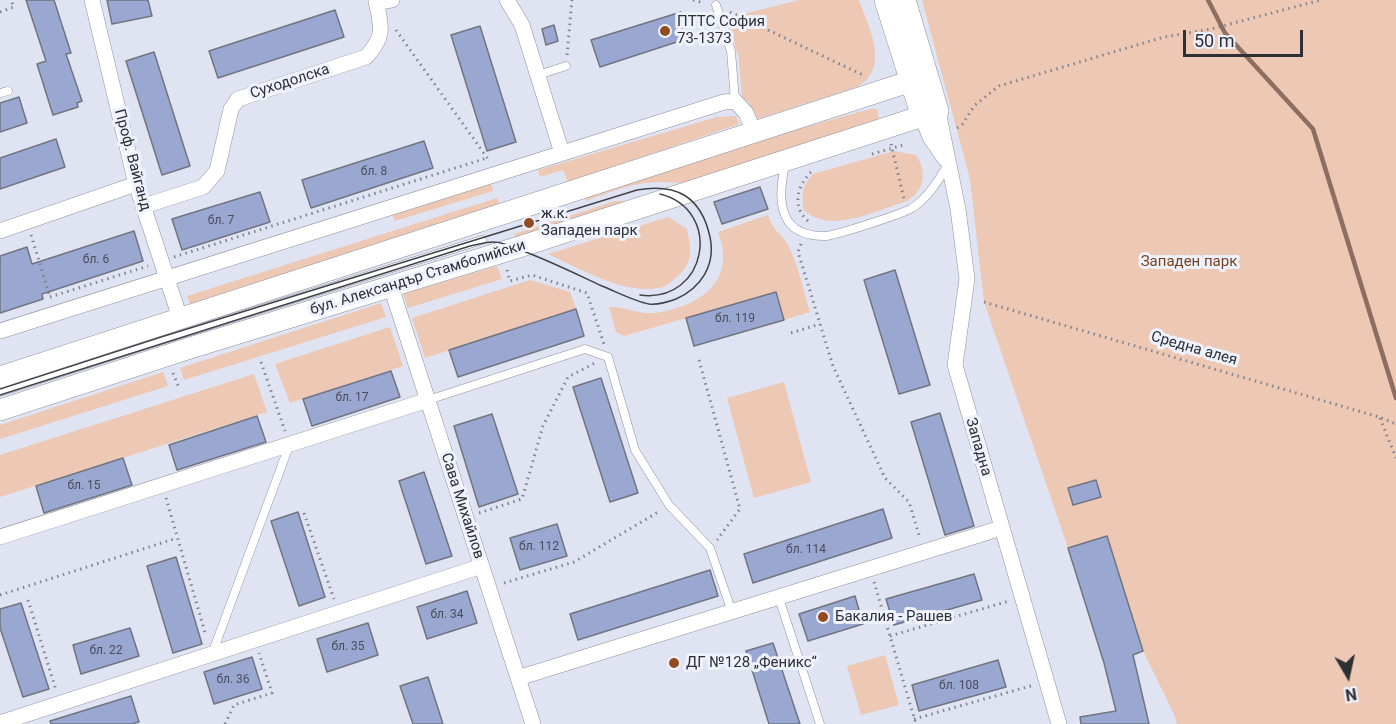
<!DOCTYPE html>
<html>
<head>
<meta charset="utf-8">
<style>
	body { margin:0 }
	#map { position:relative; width:1396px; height:724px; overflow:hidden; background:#e0e4f2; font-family:Roboto,sans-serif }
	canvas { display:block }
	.north { position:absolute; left:1318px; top:646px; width:60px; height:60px; -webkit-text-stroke:4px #eef2fd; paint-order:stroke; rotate:171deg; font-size:16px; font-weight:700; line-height:24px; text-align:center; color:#2e3035 }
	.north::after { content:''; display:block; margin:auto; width:21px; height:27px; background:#2e3035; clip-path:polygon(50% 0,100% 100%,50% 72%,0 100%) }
	.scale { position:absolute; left:1183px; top:30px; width:120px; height:27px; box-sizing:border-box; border:3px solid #2e3035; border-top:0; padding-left:8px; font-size:18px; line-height:21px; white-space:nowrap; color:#2e3035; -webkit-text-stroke:4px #eef2fd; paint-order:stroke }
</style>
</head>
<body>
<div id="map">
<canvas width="1396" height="724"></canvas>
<div class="north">N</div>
<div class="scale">50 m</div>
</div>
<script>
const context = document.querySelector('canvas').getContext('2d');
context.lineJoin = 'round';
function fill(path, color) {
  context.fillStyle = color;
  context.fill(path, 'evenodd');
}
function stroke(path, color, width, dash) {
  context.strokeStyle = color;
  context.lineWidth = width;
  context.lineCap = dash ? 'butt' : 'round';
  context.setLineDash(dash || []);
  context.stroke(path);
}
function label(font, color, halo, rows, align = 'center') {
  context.font = font + ' Roboto,sans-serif';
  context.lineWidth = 6;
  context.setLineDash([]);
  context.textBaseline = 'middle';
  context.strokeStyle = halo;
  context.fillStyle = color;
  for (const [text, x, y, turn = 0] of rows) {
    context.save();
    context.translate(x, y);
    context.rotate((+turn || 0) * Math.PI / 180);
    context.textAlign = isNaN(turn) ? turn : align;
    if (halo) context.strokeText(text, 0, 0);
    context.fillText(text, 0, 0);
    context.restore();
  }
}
const green = new Path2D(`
	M799,0H859C869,28 891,68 857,87L757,119L749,103L742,97L739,59L727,18Z
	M922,0H1396V724H1177L1174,714L1143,651L1107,536L1068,548L984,302L970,179Z
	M870,109H877L879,118L872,123L683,183C675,183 667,182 659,182C634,182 610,192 586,201L584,194L774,136Z
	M736,116L739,124L568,182L563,170L540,177L538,170L717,117Z
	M894,151L916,155C927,172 925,190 907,201C878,210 829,235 804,210C801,194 802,186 813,174Z
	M491,184L493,191L395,221L392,214Z
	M497,198L500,206L190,304L187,296Z
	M615,201L636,202L517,240L514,234Z
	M768,215C773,232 783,234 789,247C798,264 804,293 810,312L784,320L776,292L624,336L616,332L609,307C621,306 634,312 646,313C659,314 671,310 683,306C717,293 732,267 718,232Z
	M668,217L687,229C691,247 694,262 678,276C674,279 669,285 663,287C627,297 581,269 548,254Z
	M497,266L502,279L408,308L403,294Z
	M530,280L570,292L576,309L425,358L412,318Z
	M381,303L386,317L184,380L180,368Z
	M390,327L403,366L290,403L275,364Z
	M163,372L168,386L0,439V425Z
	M254,374L267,412L0,497V455Z
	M784,382L811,482L754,498L727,398Z
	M885,655L899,705L861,715L847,666Z`);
const stream = new Path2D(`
	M1208,0L1225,33L1313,129L1396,398`);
const building = new Path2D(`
	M26,0H54L71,53L66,54L82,101L77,103L78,107L53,115L37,64L46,61Z
	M107,0H148L152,16L112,24Z
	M335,10L344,37L218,78L209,51Z
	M681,12L689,38L600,67L591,40Z
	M554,25L558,41L546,45L542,29Z
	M480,26L516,142L487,151L451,35Z
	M154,52L190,166L162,175L126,61Z
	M19,97L27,123L0,132V103Z
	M56,139L65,167L0,189V158Z
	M424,141L433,168L311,208L302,180Z
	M760,187L768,209L722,224L714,202Z
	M260,192L270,222L182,250L172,219Z
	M134,231L143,261L42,294L43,299L0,313V256L27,247L32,264Z
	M895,270L930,385L899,394L864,280Z
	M776,292L784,320L694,346L686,318Z
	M576,309L584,336L458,377L449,350Z
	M391,371L400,397L312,426L303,399Z
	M601,378L638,493L610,502L573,387Z
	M940,413L974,526L945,535L911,422Z
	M492,414L518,494L479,507L454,426Z
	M257,416L266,442L177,470L169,445Z
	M123,458L132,485L44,513L36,486Z
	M424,472L452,556L426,564L399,481Z
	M1096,480L1101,497L1073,505L1068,488Z
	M883,509L892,538L753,583L744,554Z
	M298,512L325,597L299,606L271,521Z
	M557,524L567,556L520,570L510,538Z
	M1107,536L1143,651L1133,655L1149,724H1081L1080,717L1116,711L1104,663L1068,548Z
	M176,557L202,644L173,653L147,566Z
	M710,570L718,596L578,640L570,614Z
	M974,574L982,600L894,625L886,599Z
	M467,591L477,623L427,639L417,607Z
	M855,596L863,624L808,641L799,614Z
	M21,603L49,689L23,697L0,628V609Z
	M368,623L378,655L327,672L317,639Z
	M130,628L139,656L81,674L73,645Z
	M773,643L800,724H769L746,651Z
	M252,657L262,689L214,704L204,672Z
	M998,660L1006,687L919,711L912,685Z
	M428,677L435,699L443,724H413L400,686Z
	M131,696L139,722L131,724H51L50,721Z`);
const path = new Path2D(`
	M693,0L704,3
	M0,12L14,7L11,0
	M730,12L865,76
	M396,30L488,159
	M567,55L572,0
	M957,128L962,125L974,106L999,86L1164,37L1211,29L1321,0
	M891,144L904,199
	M872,154L903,145
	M808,221C791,206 798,185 811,172
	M31,235L50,297
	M801,244L798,252L833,366L885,478L909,502L920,538
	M174,257L487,158
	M507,270L510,281L532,275L587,293L604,344
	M50,297L148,266
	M984,302L1379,417L1396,424
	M791,333L820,324
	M699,360L740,509L717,540
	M261,362L285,431
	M173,373L179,388
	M1380,418L1396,458
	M166,498L206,636
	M304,513L334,599
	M479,513L522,499L543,426L568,377L595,363
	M874,582L916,724
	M504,583L574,562L660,511
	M0,595L177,538
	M28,600L56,690
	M890,636L1009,601
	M914,719L1034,685
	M225,724L234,705L272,693L259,653`);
const lane = new Path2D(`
	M716,5L731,51L735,101
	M538,75L566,66
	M0,93L8,91
	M785,163C782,182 777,203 788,221C796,233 812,236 825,236C834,236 905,213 912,208C928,198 938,181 947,166
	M0,392L162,340L482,240
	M428,400L585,349L608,357L635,450L669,505L710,548L732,612
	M779,598L820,724
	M212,654L289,446`);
const street = new Path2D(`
	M92,0L136,184L180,318
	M507,0L522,25L562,153
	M376,3L392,0
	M938,111L958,209L967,279L955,365L1059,724
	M922,117L930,137L945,159
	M144,206L203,187L217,171L231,109L238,99L366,57C386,35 381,27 376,0
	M0,231L136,184
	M391,287L533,724
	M0,331L724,102L735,101L746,113L754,132
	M0,537L428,400
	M518,678L1001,528
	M0,723L482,566`);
const secondary = new Path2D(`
	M885,0L922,117
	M0,377L927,76
	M0,410L190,348L516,248L938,111L905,0`);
const tram = new Path2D(`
	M640,295C707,304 724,210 660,194
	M0,389L161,337L637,190C676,183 701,196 710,237C716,265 701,288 676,299C668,302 658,305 649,304C634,301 617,292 602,286C576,274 550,261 523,251C514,247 503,242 493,242C485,242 477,245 470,246L0,395`);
const markers = [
	[665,31,6,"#914c21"],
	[529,223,6,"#914c21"],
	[823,617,6,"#914c21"],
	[674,663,6,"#914c21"]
];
const numberNames = [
	["бл. 8",374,172],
	["бл. 7",221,221],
	["бл. 6",96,260],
	["бл. 119",735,319],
	["бл. 17",352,398],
	["бл. 15",84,486],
	["бл. 112",539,547],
	["бл. 114",806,550],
	["бл. 34",447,615],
	["бл. 35",348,647],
	["бл. 22",106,651],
	["бл. 36",233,680],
	["бл. 108",959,686]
];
const poiNames = [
	["ПТТС София",677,22],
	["73-1373",677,39],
	["ж.к.",541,214],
	["Западен парк",541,231],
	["Бакалия - Рашев",835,617],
	["ДГ №128 „Феникс“",686,663]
];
const streetNames = [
	["Суходолска",290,82,-18],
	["Проф. Вайганд",132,160,75],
	["бул. Александър Стамболийски",418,278,-17],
	["Средна алея",1194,349,16],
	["Западна",978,447,74],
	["Сава Михайлов",462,506,72]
];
const parkNames = [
	["Западен парк",1189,262]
];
fill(green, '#ecc8b5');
stroke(stream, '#8c6f60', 4.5);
fill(building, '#9aa7d1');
stroke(building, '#717581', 1.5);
stroke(lane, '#8d919d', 9);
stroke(street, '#8d919d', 16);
stroke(secondary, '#8d919d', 22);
stroke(path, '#81848d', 3, [1.5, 4.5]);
stroke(lane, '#fff', 8);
stroke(street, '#fff', 15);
stroke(secondary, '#fff', 21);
stroke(tram, '#404349', 1.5);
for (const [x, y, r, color] of markers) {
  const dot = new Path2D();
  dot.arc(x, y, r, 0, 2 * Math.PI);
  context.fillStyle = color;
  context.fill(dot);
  stroke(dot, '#eef2fd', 2);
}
label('12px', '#494e5c', null, numberNames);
label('15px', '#2e3035', '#eef2fd', poiNames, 'left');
label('15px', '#2e3035', '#eef2fd', streetNames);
label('15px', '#7c421f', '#eef2fd', parkNames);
</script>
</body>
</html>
